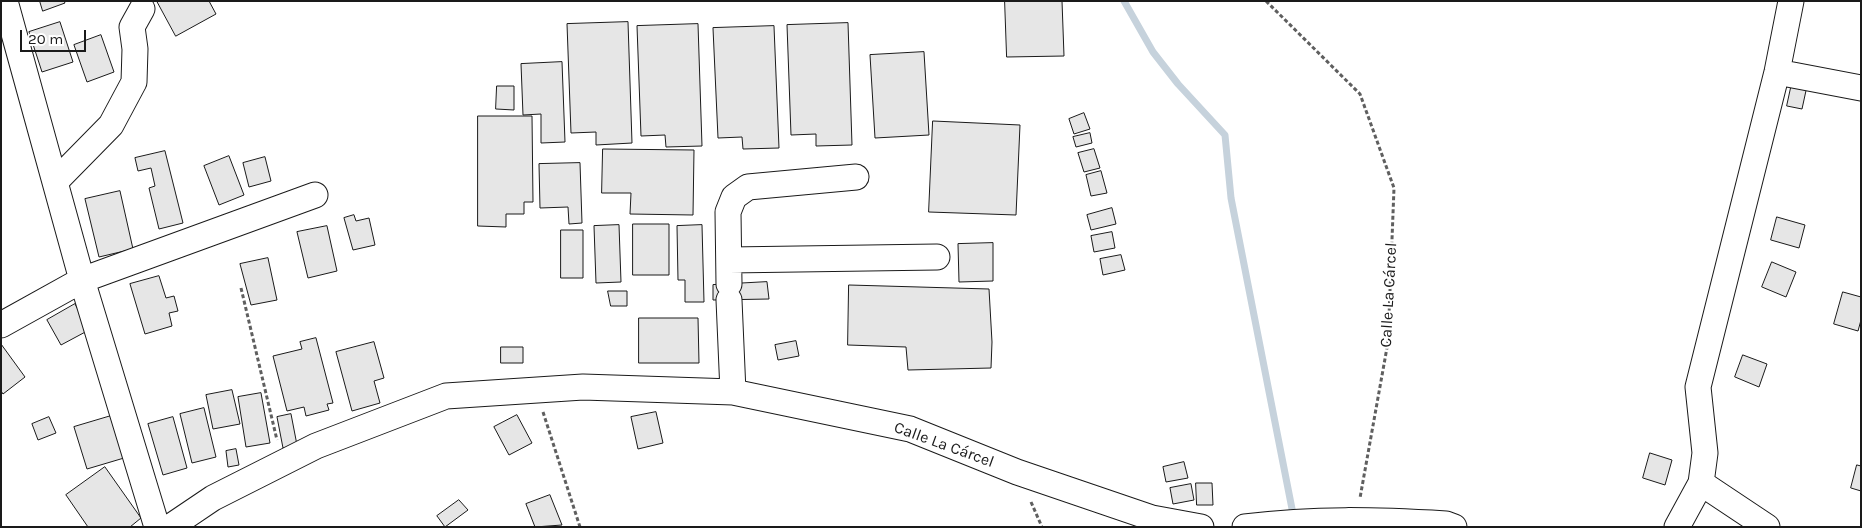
<!DOCTYPE html>
<html>
<head>
<meta charset="utf-8">
<style>
	body { margin:0 }
	#map { position:relative; width:1862px; height:528px; overflow:hidden; background:#fff; font-family:Karla,sans-serif }
	canvas { display:block }
	.frame { position:absolute; inset:0; border:2px solid #1a1a1a; pointer-events:none }
	.scale { position:absolute; left:20px; top:30px; width:66px; height:22px; box-sizing:border-box; border:2px solid #1a1a1a; border-top:0; padding-left:6px; font-size:15px; line-height:18px; white-space:nowrap; color:#1a1a1a; -webkit-text-stroke:4px #fff; paint-order:stroke }
</style>
</head>
<body>
<div id="map">
<canvas width="1862" height="528"></canvas>
<div class="frame"></div>
<div class="scale">20 m</div>
</div>
<script>
const context = document.querySelector('canvas').getContext('2d');
context.lineJoin = 'round';
function stroke(path, color, width, dash) {
  context.strokeStyle = color;
  context.lineWidth = width;
  context.lineCap = dash ? 'butt' : 'round';
  context.setLineDash(dash || []);
  context.stroke(path);
}
function fill(path, color) {
  context.fillStyle = color;
  context.fill(path, 'evenodd');
}
function label(font, color, halo, rows, align = 'center') {
  context.font = font + ' Karla,sans-serif';
  context.lineWidth = 4;
  context.setLineDash([]);
  context.textBaseline = 'middle';
  context.strokeStyle = halo;
  context.fillStyle = color;
  for (const [text, x, y, turn = 0] of rows) {
    context.save();
    context.translate(x, y);
    context.rotate((+turn || 0) * Math.PI / 180);
    context.textAlign = isNaN(turn) ? turn : align;
    if (halo) context.strokeText(text, 0, 0);
    context.fillText(text, 0, 0);
    context.restore();
  }
}
const stream = new Path2D(`
	M1124,1L1153,52L1178,84L1225,135L1231,198L1294,519`);
const building = new Path2D(`
	M40,1H64L65,3L43,11Z
	M157,1H209L216,14L176,36Z
	M1005,1H1062L1064,56L1007,57Z
	M60,22L73,62L42,72L29,32Z
	M628,22L632,143L596,145V132L571,133L567,24Z
	M848,23L852,145L816,146V134L791,135L787,25Z
	M698,24L702,146L666,147L665,135L641,136L637,26Z
	M774,26L779,148L743,149L742,137L718,138L713,28Z
	M101,35L114,72L87,82L74,45Z
	M924,52L929,135L875,138L870,55Z
	M562,62L565,142L541,143V114L523,115L521,64Z
	M1792,83L1807,86L1802,109L1787,106Z
	M497,86H514V110L496,109Z
	M1084,113L1090,129L1074,134L1069,119Z
	M478,116H532L533,202H524V214H506V227L478,226Z
	M933,121L1020,125L1016,215L929,212Z
	M1090,133L1092,143L1076,147L1073,137Z
	M603,149L694,150L693,215L630,214L631,193H602Z
	M1094,149L1100,168L1084,172L1078,153Z
	M165,151L183,223L159,229L149,188L155,186L151,168L138,171L135,158Z
	M229,156L244,195L219,205L204,166Z
	M265,157L271,181L249,187L243,163Z
	M580,163L582,223L569,224L568,207L540,208L539,164Z
	M1101,171L1107,193L1091,196L1086,175Z
	M120,191L133,249L99,257L85,199Z
	M1112,208L1116,224L1091,230L1087,215Z
	M354,215L356,221L369,218L375,245L353,250L344,218Z
	M1777,217L1805,225L1799,248L1771,240Z
	M633,224H669V275H633Z
	M619,225L621,282L596,283L594,226Z
	M702,225L704,302H685V280H678L677,226Z
	M327,226L337,271L308,278L297,232Z
	M561,230H583V278H561Z
	M1112,232L1115,248L1094,252L1091,236Z
	M993,243V281L959,282L958,244Z
	M1121,255L1125,270L1103,275L1100,259Z
	M268,258L277,300L251,305L240,264Z
	M1772,262L1796,272L1786,297L1762,287Z
	M159,276L166,298L174,296L178,311L169,313L172,326L145,334L130,284Z
	M767,282L769,299L713,300V285Z
	M849,285L989,289L992,342L991,368L908,370L906,347L848,345Z
	M608,291H627V306H611Z
	M1843,292L1861,297V320L1858,331L1834,324Z
	M75,304L89,330L61,345L47,320Z
	M639,318H698L699,363H639Z
	M316,338L333,403L327,404L329,410L306,416L304,407L287,411L273,356L302,349L300,342Z
	M796,341L799,356L778,360L775,345Z
	M374,342L384,378L374,381L380,403L352,411L336,352Z
	M1,344L25,377L3,394L1,391Z
	M501,347H523V363H501Z
	M1743,355L1767,364L1759,387L1735,377Z
	M232,390L240,424L213,429L206,395Z
	M261,393L270,443L246,447L238,397Z
	M204,408L216,457L192,463L180,414Z
	M656,412L663,443L638,449L631,417Z
	M291,414L297,445L283,448L277,417Z
	M517,415L532,443L509,455L494,427Z
	M111,416L124,458L87,469L74,427Z
	M49,417L56,433L38,440L32,424Z
	M173,417L187,468L163,475L148,424Z
	M236,449L239,465L228,467L226,451Z
	M1650,453L1672,460L1665,485L1643,478Z
	M1184,462L1188,478L1166,482L1163,467Z
	M1857,465L1861,466V491L1851,488Z
	M105,467L141,518L130,527H88L66,495Z
	M1196,483H1212L1213,505H1197Z
	M1191,484L1194,500L1173,504L1170,488Z
	M550,495L562,525L535,527L526,504Z
	M459,500L468,510L445,527L437,516Z`);
const path = new Path2D(`
	M1266,1L1360,94L1394,188L1388,342L1360,498
	M241,288L277,440
	M543,412L580,527
	M1031,502L1042,527`);
const minor = new Path2D(`
	M5,1L82,280L315,195
	M1777,72L1861,88
	M55,182L111,125L134,82L135,49L132,27L142,9
	M729,260L937,257
	M729,284L728,212L734,197L748,187L856,177
	M729,300L733,392
	M1,325L82,280L157,527
	M1701,483L1767,527
	M170,527L213,498L316,446L446,396L583,387L733,392L910,429L1017,472L1152,518L1201,527
	M1245,527C1315,518 1376,520 1446,524L1454,527
	M1677,527L1701,483L1705,453L1698,387L1777,72L1791,1`);
const streetNames = [
	["Calle La Cárcel",1389,295,-87],
	["Calle La Cárcel",944,445,20]
];
stroke(stream, '#c6d2dc', 7);
fill(building, '#e6e6e6');
stroke(building, '#1a1a1a', 1);
stroke(minor, '#1a1a1a', 27);
stroke(path, '#5f5f5f', 3, [4, 2.5]);
stroke(minor, '#fff', 25);
label('16px', '#1a1a1a', '#fff', streetNames);
</script>
</body>
</html>
